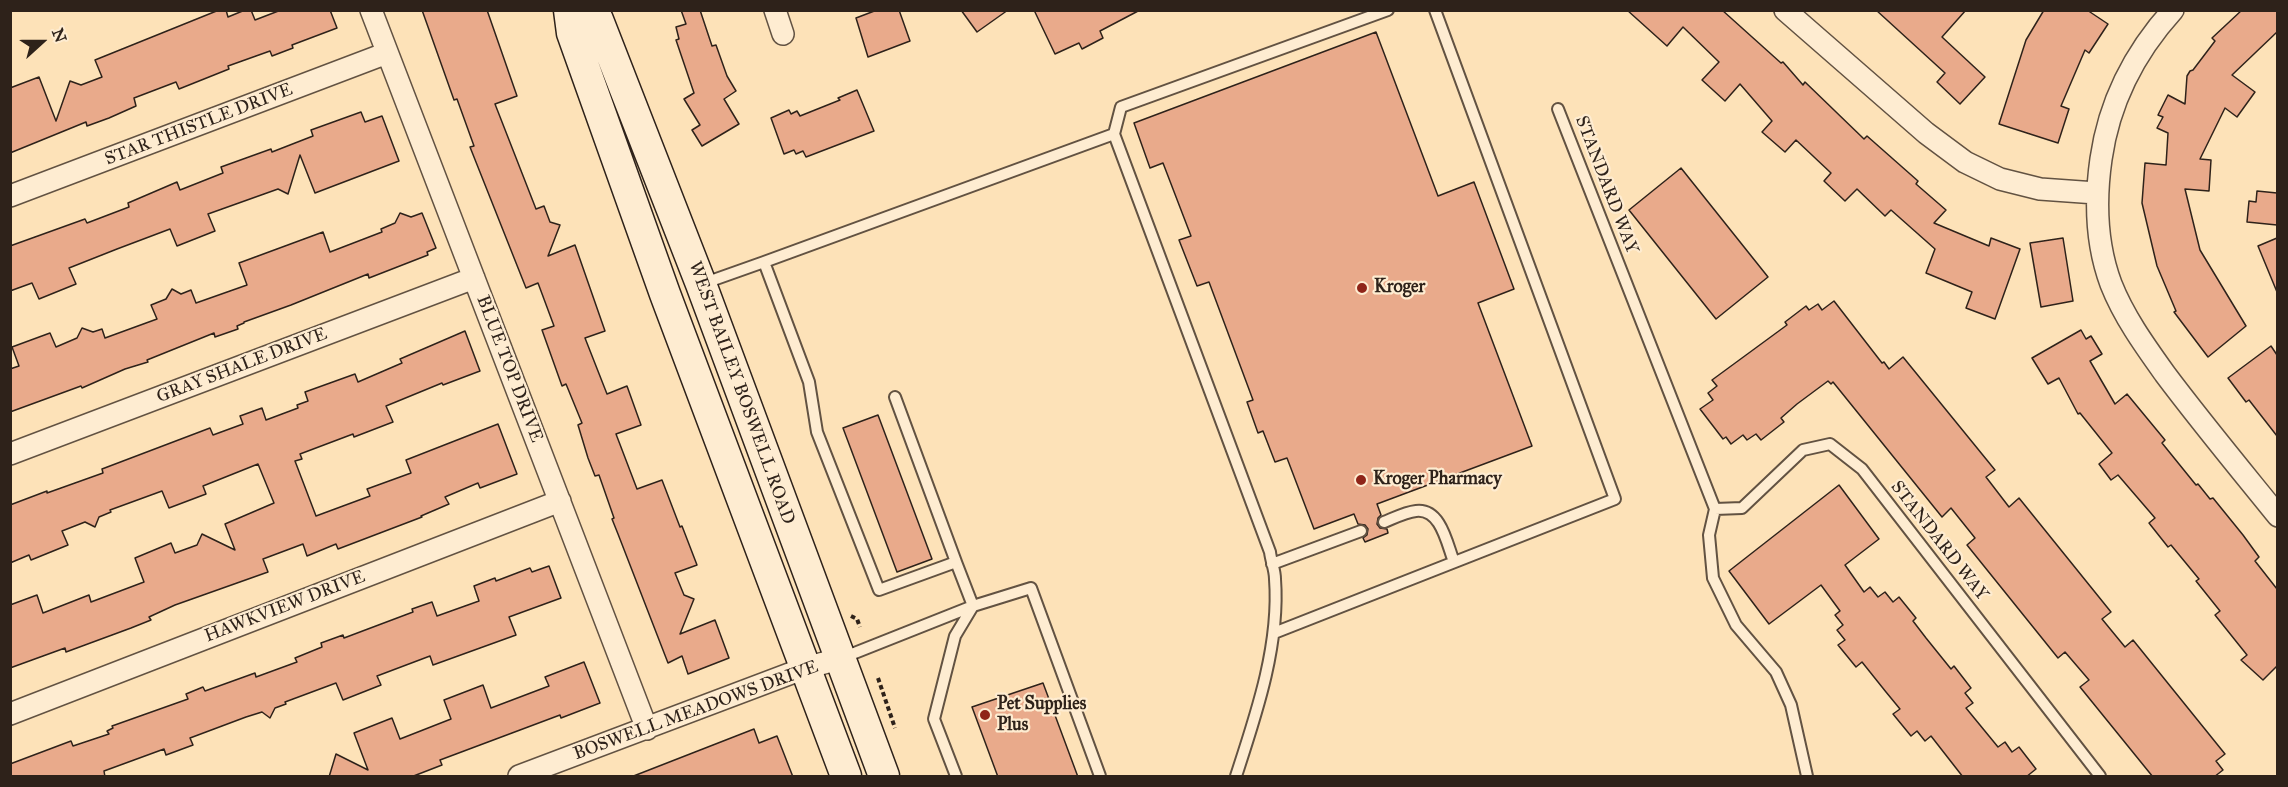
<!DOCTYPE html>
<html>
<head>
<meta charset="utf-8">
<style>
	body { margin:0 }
	#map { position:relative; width:2288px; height:787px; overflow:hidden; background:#fde2b8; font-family:"IM FELL Great Primer",serif }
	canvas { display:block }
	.frame { position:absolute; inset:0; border:12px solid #2e221a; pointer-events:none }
	.north { position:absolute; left:12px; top:12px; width:60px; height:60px; -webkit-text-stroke:4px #feecd1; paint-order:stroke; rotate:69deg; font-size:16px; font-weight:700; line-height:24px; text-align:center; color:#2e221a }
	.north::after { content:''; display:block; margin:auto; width:21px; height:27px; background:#2e221a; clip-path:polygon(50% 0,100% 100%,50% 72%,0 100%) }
</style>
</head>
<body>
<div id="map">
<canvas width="2288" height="787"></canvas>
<div class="frame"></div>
<div class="north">N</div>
</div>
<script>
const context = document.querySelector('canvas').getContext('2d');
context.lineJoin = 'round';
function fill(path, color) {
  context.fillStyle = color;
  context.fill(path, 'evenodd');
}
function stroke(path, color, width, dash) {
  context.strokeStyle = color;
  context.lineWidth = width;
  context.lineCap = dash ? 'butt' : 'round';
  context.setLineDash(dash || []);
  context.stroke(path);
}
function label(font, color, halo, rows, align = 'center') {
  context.font = font + ' "IM FELL Great Primer",serif';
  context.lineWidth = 4.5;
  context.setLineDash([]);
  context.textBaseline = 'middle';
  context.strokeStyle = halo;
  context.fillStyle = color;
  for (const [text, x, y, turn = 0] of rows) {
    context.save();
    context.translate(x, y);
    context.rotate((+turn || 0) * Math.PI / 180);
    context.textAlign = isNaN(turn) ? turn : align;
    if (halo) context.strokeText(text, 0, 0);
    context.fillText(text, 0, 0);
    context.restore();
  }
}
const building = new Path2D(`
	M219,10H226L228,17L245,10H251L255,20L281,10H330L337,28L292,45L293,48L272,56L270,51L228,66L229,69L179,89L176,82L134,98L136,106L109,118L87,126L86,122L10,153V88L39,77L56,121L70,81L81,85L102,77L95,60Z
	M422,10H487L517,96L495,104L536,209L544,206L550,222L560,225L548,256L575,245L605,331L585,338L607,394L627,386L641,425L616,434L637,489L662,480L680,527L682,526L697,565L675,573L684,595L694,599L680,634L715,620L729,658L688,674L682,656L668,663L618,534L612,519L614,518L599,475L595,476L588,458L578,425L582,423L566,384L562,386L542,330L554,326L538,283L526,288L470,147L474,146L457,99L454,100Z
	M681,10H700L712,46L716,45L727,76L736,91L724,99L739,124L702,146L692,130L700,125L684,99L694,93L676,40L679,39L676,27L686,24Z
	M877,10H899L910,41L868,57L856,18Z
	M961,10H1008L977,32Z
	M1034,10H1140L1100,31L1103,38L1082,49L1079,43L1055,54Z
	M1627,10H1722L1781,63L1783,62L1803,85L1805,82L1864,139L1867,136L1918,181L1916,184L1946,210L1934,223L1989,246L1991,238L2020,249L1995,319L1966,308L1972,292L1926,273L1935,249L1891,210L1885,216L1857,189L1845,201L1824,181L1831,173L1796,140L1785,152L1762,132L1772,121L1740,84L1725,101L1702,80L1719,62L1683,27L1667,46Z
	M1876,10H1966L1942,37L1985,77L1960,104L1937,82L1945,73Z
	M2044,10H2087L2108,24L2089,53L2085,50L2061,106L2069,109L2058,143L1999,124L2026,40Z
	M2242,10H2277V32L2232,75L2255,92L2237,117L2225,108L2200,159L2211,160L2209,191L2185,189L2200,250L2246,326L2208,357L2174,312L2176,311L2157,266L2142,203L2145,163L2166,165L2168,133L2157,128L2163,117L2158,115L2168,95L2185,104L2187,76L2190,71L2193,70L2215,41L2212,38Z
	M1376,32L1438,196L1474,182L1514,289L1478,303L1532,446L1377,504L1381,515L1378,518L1377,524L1380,528L1387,529L1388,533L1365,542L1363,538L1367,535L1368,529L1365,525L1358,524L1354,514L1314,529L1287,458L1275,462L1263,431L1258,433L1247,402L1253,400L1209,282L1197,286L1179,240L1191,236L1163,163L1150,168L1134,123Z
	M857,90L874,131L806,157L803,151L796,154L794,150L784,154L771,118L789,110L791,114L797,111L800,116L840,100L838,98Z
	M361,112L365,122L382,116L399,161L315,193L300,155L288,194L278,189L208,214L215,231L177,246L170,229L117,249L69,268L76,284L39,299L32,283L10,291V246L85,219L87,223L129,207L128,203L177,182L180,190L223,173L221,167L271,149L272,152L313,136L311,130Z
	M1681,168L1768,277L1716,319L1629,210Z
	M2257,191L2277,193V225L2247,222L2249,201L2256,202Z
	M400,213L411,217L422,213L436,248L427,252L428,255L369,278L368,274L291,305L244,322V323L237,326L238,329L215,337L214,333L147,360L148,362L125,369L82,388L81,386L10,412V369L19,366L12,347L50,333L56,347L77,338L82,328L93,332L102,329L105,338L157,319L151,305L166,299L172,289L181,294L191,290L196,303L247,285L239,263L323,232L330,252L382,232L381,229L395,223Z
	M2063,238L2073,301L2041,307L2030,243Z
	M2277,238V292L2258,246Z
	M1834,301L1882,363L1884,362L1889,369L1903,357L1995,470L1986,477L2009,507L2019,498L2111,612L2102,619L2125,647L2133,640L2225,754L2216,761L2223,770L2214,777H2153L2080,687L2089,680L2065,652L2058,658L1967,545L1975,538L1951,508L1942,517L1833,382L1831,384L1828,381L1797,404L1781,418L1784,422L1761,440L1756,434L1747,440L1743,435L1731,444L1726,437L1723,439L1700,409L1713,400L1708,393L1717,386L1712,380L1787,325L1785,322L1806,306L1809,310L1818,304L1822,310Z
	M2081,330L2086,339L2091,336L2102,354L2090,361L2115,404L2127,394L2165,440L2162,443L2196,485L2198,484L2210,499L2213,498L2243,535L2259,557L2255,561L2277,589V666L2263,680L2241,660L2247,655L2215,615L2220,611L2196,581L2199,579L2171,545L2168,547L2149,523L2155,518L2118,475L2111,480L2099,464L2112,453L2080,413L2078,414L2059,378L2048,384L2032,358Z
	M465,331L480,371L443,385L442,383L386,406L393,422L354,437L353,434L300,454L302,459L295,461L316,516L370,496L367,489L411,473L406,460L498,424L517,474L480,488L478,483L445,497L449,504L421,516L422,517L338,549L336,544L307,556L303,544L263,559L268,572L175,605L149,617L151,620L131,628L66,652L65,648L10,668V605L37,595L43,613L89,595L91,602L144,582L135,558L171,543L175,553L197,545L202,534L235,550L225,524L274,503L258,464L203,486L206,494L169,508L162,491L110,510L111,512L99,517L95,527L85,522L62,531L68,545L31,560L29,555L10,563V505L47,491V493L103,473L102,469L210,428L213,435L243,424L240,416L262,408L266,420L298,408L297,405L308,401L305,392L355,374L358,382L402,363L400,359Z
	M2271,346L2277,355V436L2249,400L2246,402L2228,378Z
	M878,415L932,559L897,572L843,428Z
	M1839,485L1879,539L1845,565L1864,592L1870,587L1878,597L1885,592L1893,602L1899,597L1916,618L1913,621L1926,638L1951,669L1954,666L1971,688L1965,693L1973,703L1966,708L1998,747L2005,742L2012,752L2019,747L2036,769L2026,777H1963L1931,736L1925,741L1917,731L1911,736L1893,714L1900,709L1886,692L1862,662L1856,667L1838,645L1845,640L1837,630L1843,625L1835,615L1840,611L1821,585L1769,624L1729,571Z
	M549,566L561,598L509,617L516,635L433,665L430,656L377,676L381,685L343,700L336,683L285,702L286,704L275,708L270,718L262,712L246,717L190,738L193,745L166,755L164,749L104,771L105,777H10V764L71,741L73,746L109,734L107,731L113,728L112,726L188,699L186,694L203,687L205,691L255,673L256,677L297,662L295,658L322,647L321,643L343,635L344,638L413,612L412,609L432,602L437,616L479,601L474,586L495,578L496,581L530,568L532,572Z
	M584,662L600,703L561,718L560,715L440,760L442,765L411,777H329L336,754L368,770L354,733L392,718L400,739L451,719L444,700L483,685L491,708L549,686L545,677Z
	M1043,683L1078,777H998L972,707Z
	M754,729L759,743L777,736L793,777H631Z`);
const path = new Path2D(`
	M851,616L857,619L860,627
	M878,678L895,728`);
const lane = new Path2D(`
	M1558,109L1715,509
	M702,284L764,262
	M895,397L956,562
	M1384,522C1394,518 1406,512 1416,511C1441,508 1447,544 1454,562
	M1272,564L1361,531
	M1274,633L1615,499L1435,10
	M842,658L973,606L1031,588L1100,776
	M956,776L934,719L955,636L973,606L956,562L879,590L817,432L809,382L764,262L1114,134
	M1236,776C1256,715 1280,645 1275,579C1275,570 1271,561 1270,552L1114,134L1121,107L1388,10
	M1807,776L1791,705L1776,672L1736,625L1713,578L1709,535L1715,509L1742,508L1803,450L1830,444L1862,469L2100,776`);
const street = new Path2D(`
	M371,10L647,729
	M775,10L783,34
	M1785,10L1926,133L1965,162L2000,179L2040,189L2096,193
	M2173,10C2134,53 2109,103 2101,159C2095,201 2096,244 2111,284C2124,317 2145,346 2165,374C2201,422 2240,469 2278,516
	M10,196L387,53
	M10,454L474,278
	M10,714L560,501
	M519,776L805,668L839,659`);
const secondary = new Path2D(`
	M569,10L572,33L665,294L846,776
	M593,10L598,20L701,284L884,776`);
const markers = [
	[1362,288,6,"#8f2418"],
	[1361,480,6,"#8f2418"],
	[985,715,6,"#8f2418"]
];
const streetNames = [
	["STAR THISTLE DRIVE",199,125,-21],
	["STANDARD WAY",1606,185,69],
	["GRAY SHALE DRIVE",242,366,-21],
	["BLUE TOP DRIVE",509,369,69],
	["WEST BAILEY BOSWELL ROAD",741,393,70],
	["STANDARD WAY",1939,541,52],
	["HAWKVIEW DRIVE",285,607,-21],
	["BOSWELL MEADOWS DRIVE",696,711,-20]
];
const poiNames = [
	["Kroger",1374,288],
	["Kroger Pharmacy",1373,480],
	["Pet Supplies",997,705],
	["Plus",997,726]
];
fill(building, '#e9aa8b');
stroke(building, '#2e221a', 1.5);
stroke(lane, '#625242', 14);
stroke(street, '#625242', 24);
stroke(secondary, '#2e221a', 33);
stroke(path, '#2e221a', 4, [4.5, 3]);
stroke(lane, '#feecd1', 10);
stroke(street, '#feecd1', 21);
stroke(secondary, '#feecd1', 30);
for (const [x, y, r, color] of markers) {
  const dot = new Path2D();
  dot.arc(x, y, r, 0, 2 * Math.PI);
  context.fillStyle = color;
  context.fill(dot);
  stroke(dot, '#feecd1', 2);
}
label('18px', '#2e221a', '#feecd1', streetNames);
label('bold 18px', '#2e221a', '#feecd1', poiNames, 'left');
</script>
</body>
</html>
